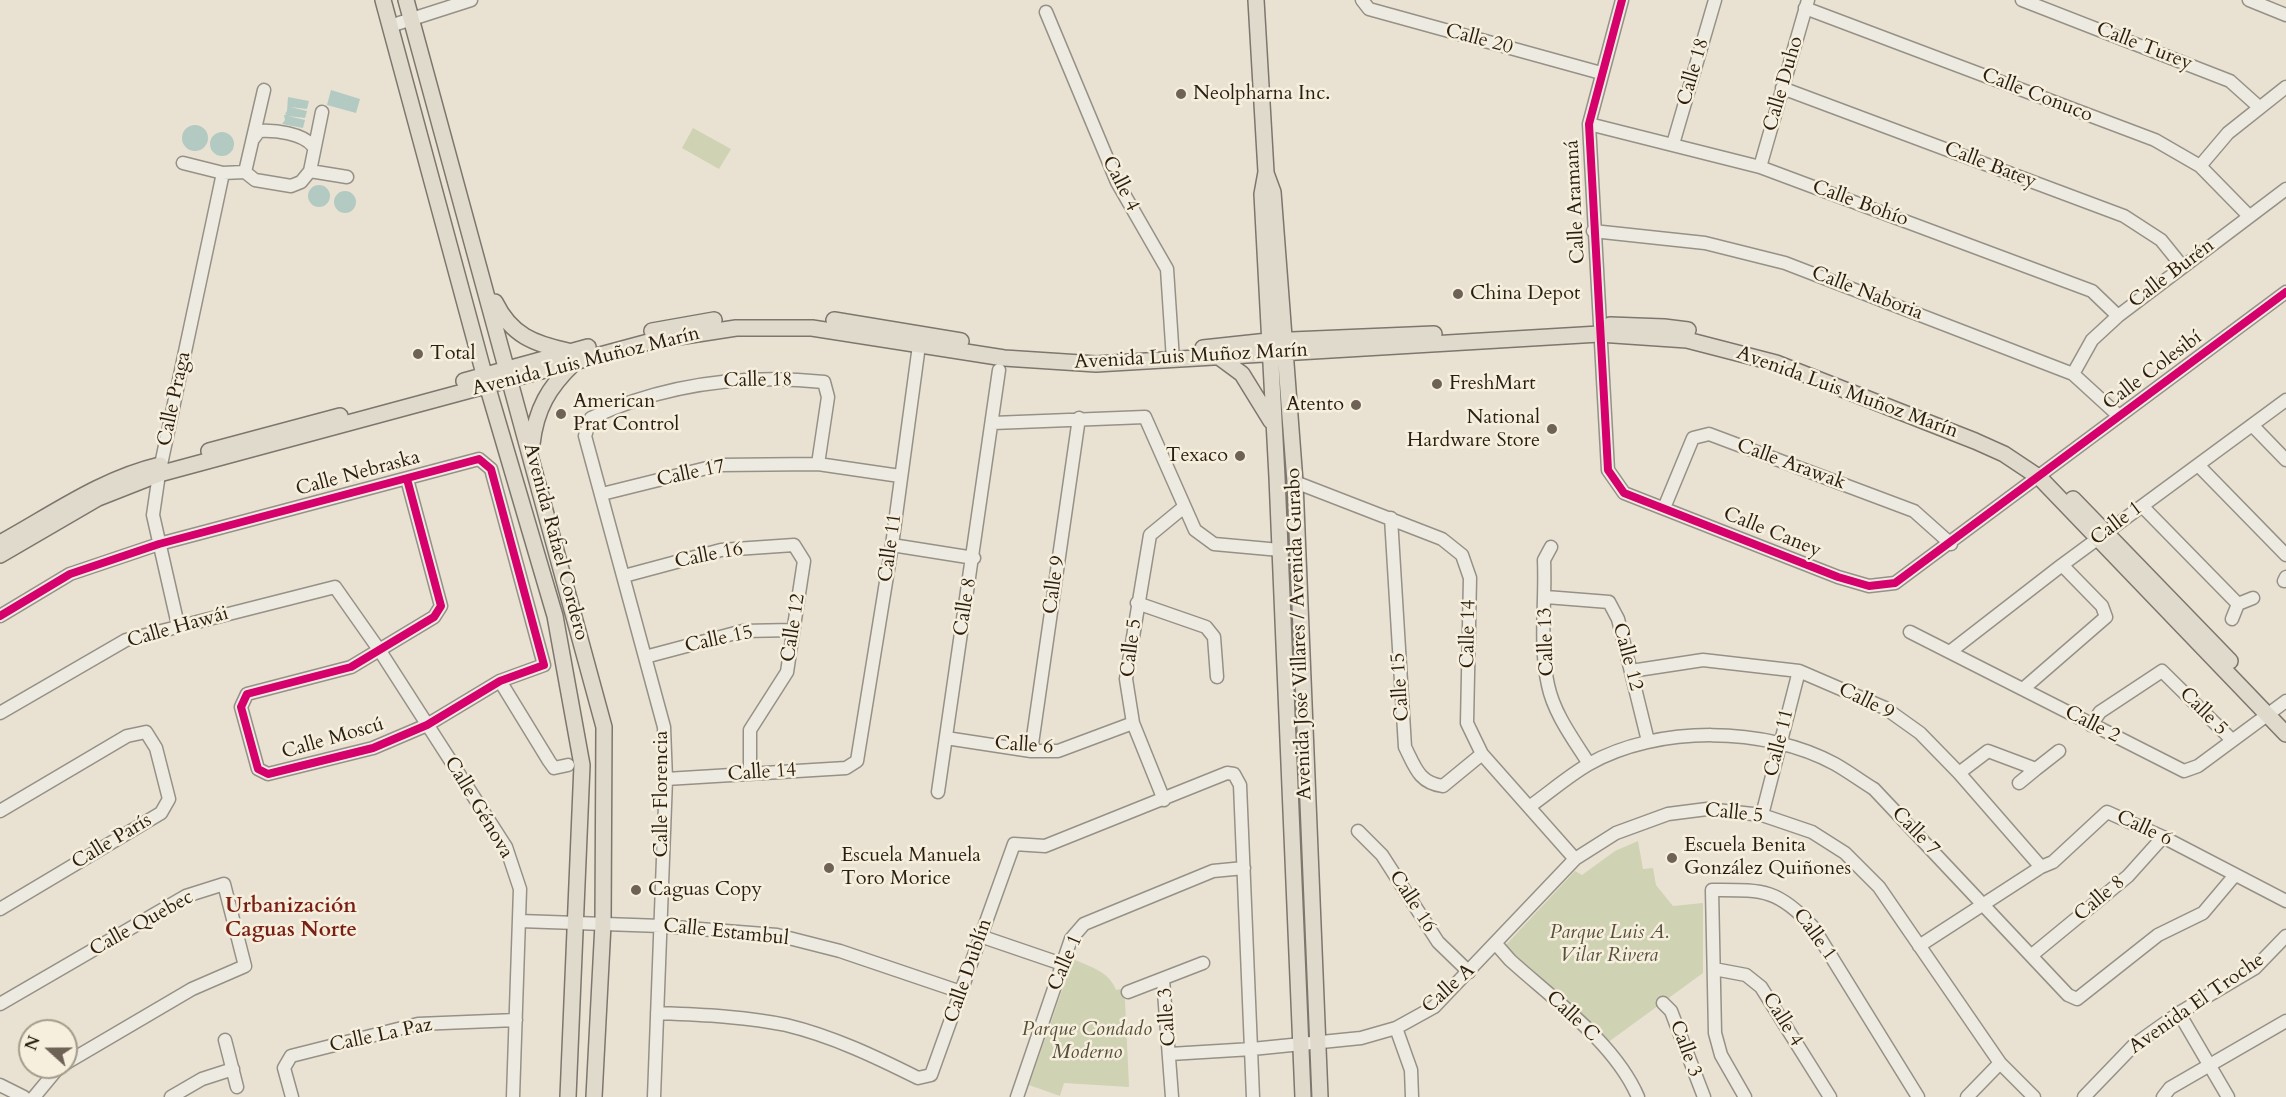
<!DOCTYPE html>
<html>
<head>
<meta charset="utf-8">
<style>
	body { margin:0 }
	#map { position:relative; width:2286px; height:1097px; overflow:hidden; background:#e9e2d3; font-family:Cardo,serif }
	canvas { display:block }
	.north { position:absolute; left:18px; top:1019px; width:60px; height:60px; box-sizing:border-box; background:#f6efdd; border:2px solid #a49b8b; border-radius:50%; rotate:291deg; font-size:16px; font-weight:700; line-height:24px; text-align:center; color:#2a1d11 }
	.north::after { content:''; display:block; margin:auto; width:21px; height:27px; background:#6d6255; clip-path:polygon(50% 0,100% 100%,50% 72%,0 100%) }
</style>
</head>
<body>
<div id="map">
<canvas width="2286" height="1097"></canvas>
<div class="north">N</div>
</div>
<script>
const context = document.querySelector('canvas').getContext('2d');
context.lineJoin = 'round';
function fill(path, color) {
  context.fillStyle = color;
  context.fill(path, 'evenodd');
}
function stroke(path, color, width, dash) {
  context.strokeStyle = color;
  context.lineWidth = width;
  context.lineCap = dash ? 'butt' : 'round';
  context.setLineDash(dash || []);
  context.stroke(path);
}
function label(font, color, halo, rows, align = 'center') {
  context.font = font + ' Cardo,serif';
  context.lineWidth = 5;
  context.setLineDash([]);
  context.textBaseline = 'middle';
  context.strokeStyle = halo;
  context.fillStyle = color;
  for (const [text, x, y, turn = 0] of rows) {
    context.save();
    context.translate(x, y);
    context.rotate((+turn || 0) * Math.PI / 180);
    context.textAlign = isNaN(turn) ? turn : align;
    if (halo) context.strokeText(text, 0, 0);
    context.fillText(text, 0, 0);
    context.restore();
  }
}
const green = new Path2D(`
	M693,128L731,149L719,169L682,148Z
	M1638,841L1643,869L1653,868L1656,885L1673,906L1703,903V973L1607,1043L1503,948L1575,871L1582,875L1615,851Z
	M1073,959C1090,967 1109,971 1116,990L1121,989L1125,1000L1129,1087L1064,1083L1060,1096L1029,1085Z`);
const water = new Path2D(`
	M331,90L360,99L356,113L327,105Z
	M288,97L309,101L307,109L290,107L307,111L305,118L288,116L305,120L303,128L282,124L285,120L284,115H287L285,114L287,111Z
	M182 138a13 13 0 1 1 26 0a13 13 0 1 1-26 0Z
	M210 144a12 12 0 1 1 24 0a12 12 0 1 1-24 0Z
	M308 196a11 11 0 1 1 22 0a11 11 0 1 1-22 0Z
	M334 202a11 11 0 1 1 22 0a11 11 0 1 1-22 0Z`);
const minor = new Path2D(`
	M1362,0L1369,9L1601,73
	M1622,0L1589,124L1608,470L1624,493L1838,577L1869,586L1895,583L2286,292
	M2022,0L2230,81L2259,107
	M2249,0L2286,15
	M1805,8L2155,140L2200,166L2249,216
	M1046,12L1117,182L1167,269L1173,360
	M390,26L471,0
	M1782,88L2124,216L2161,240L2182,266
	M1589,124L1760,167L2092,291L2118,316
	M254,138L259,131C275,130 302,133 313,146
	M1673,144L1715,0
	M183,163L223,173L245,172L255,180L291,186L301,182L310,171L322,112
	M2200,166L2228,133L2286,87
	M1760,167L1808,0
	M310,171L347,177
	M245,172L264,90
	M1593,231L1705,243L1785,263L2073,374L2119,416
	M2073,374L2092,340L2118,316L2286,189
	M993,423L1145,417L1195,530L1214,544L1280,550
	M2252,425L2286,460
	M2198,465L2286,555
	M1295,482L1442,539L1462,555L1470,578L1467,723L1482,754L1575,859
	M602,494L719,465L818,464L900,476
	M2142,506L2238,604
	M1664,508L1693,438L1709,434L1914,511L1951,544
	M1391,518L1405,747C1415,767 1419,783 1443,786L1482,754
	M892,545L974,558
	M1551,547L1544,560C1546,601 1539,645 1548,685C1554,714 1574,740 1589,764
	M624,576L721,550L794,545L804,561L787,672L750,730V774
	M2284,581L2286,577
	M1546,597L1609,602L1618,619L1648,741
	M1137,603L1206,627L1214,637L1217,677
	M0,616L70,574L159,544L479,459L491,469L544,665L500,681L427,725L373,748L268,774L258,769L241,707L247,694L351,667L434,617L441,606L407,479
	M2232,619L2238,604L2253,598
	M178,625L153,515L159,474L223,173
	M1910,632L2184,771L2198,766L2286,701
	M1951,651L2062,565L2286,400
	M645,657L743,631L793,630
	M1631,671L1703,660L1799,671L1885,708L1920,733L1959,773L2041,867
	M500,681L549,761L554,768L568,765
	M2023,689L2106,617L2102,606L2062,565
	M0,713L126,640L335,587L380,651L506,847L520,889L513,1097
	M2091,725L2100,712L2162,671L2232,740
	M946,738L1031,751H1058L1133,723
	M1031,751L1079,418
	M1959,773L1988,751L2036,769L2059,751
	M666,779L846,768L857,761L892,545L920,338
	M2019,783L2036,769
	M938,792L999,370
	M1164,800L1133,723L1126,679L1150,535L1184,507
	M1529,807C1549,793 1568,776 1589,764C1658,725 1765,726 1835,764C1849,772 1861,781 1874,789L2068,995L2077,999L2158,935L2203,913L2235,875
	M0,811L127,736L146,732L156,748L169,799L161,813L0,909
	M1762,815L1799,671
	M1358,831L1382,855L1438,942L1469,972
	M520,921L661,926L777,935L840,951L961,992
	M980,936L1062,964
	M1496,944L1510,960C1553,999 1615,1043 1638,1097
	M1919,946L2041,867L2053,862L2107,812L2163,837L2286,901
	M2032,955L2128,876L2163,837
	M1714,969L1746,975L1761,987L1830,1097
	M1163,979L1172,1097
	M1128,992L1203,963
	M1663,1003L1671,1011L1704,1097
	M0,1004L186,896L224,884L245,966L192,989L66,1063
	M657,1013C701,1015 743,1016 786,1025C832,1036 876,1057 918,1078L931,1075L1014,844L1045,846L1227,773L1234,774L1240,785L1253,1097
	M2179,1013L2228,1097
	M1396,1028L1411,1070L1412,1097
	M225,1040L237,1087
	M1170,1054L1252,1049L1361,1038L1396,1028L1434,1007L1575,859L1616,833L1668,814L1707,809L1762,815L1812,832L1845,853L1879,887L2000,1063L2034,1097
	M0,1085L24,1097
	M34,1097L59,1067
	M171,1097L202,1079L233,1069
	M292,1097L284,1068L291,1056L418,1024L516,1020
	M654,1097L666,779L664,727L585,436L591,418C665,384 744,374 824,382L828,397L818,464
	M1017,1097L1071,939L1084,924L1213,871L1244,868
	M1745,1097L1721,1055L1715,1033L1712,890C1762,890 1777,888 1813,927L1918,1097
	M1967,1097L2000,1063
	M2084,1097L2134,1045L2179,1013L2255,968L2286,936
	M2163,1097L2170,1088L2286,1021`);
const major = new Path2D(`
	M383,0L487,385L555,616L582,765L568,1097
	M406,0L604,727L603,924L594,1097
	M1256,0L1266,172L1262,194L1277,477L1303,1097
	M1266,173L1273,192L1295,482L1320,1097
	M495,302C511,335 534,344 568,351
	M834,320L961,341
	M1610,325L1664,327L1688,330
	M652,331L714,320
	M1203,348L1268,341L1434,334
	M1219,357L1242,374L1271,421
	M464,381L588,347
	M532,444C536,409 549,387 573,364
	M209,451L340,416
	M2073,499L2230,661
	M0,543C53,514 101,479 160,465
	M0,555L98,498L159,474L652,341L736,328H812L1004,358L1096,364L1599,334L1687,340L1776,363L1975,441L2004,454L2040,478L2286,734`);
const cycleway = new Path2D(`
	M1622,0L1589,124L1608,470L1624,493L1838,577L1869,586L1895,583L2286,292
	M0,616L70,574L159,544L479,459L491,469L544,665L500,681L427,725L373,748L268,774L258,769L241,707L247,694L351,667L434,617L441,606L407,479`);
const markers = [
	[1181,94,6,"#6d6255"],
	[1458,294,6,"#6d6255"],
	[418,354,6,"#6d6255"],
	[1437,384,6,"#6d6255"],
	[1356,405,6,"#6d6255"],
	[561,414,6,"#6d6255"],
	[1552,429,6,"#6d6255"],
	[1240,456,6,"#6d6255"],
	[1672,858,6,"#6d6255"],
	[829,868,6,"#6d6255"],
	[636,890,6,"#6d6255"]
];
const streetNames = [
	["Calle 20",1479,40,15],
	["Calle Turey",2144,47,21],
	["Calle 18",1694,72,-74],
	["Calle Duho",1784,84,-74],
	["Calle Conuco",2037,96,21],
	["Calle Batey",1990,166,21],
	["Calle 4",1120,184,63],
	["Calle Aramaná",1576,202,-93],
	["Calle Bohío",1860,204,20],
	["Calle Burén",2172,274,-37],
	["Calle Naboria",1867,294,21],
	["Avenida Luis Muñoz Marín",1191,357,-3],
	["Avenida Luis Muñoz Marín",586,362,-14],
	["Calle Colesibí",2153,371,-37],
	["Calle 18",758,381,-1],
	["Avenida Luis Muñoz Marín",1847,393,20],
	["Calle Praga",175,399,-78],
	["Calle Arawak",1791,465,20],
	["Calle Nebraska",358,474,-15],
	["Calle 17",691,474,-12],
	["Calle 1",2117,524,-37],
	["Calle Caney",1772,533,22],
	["Avenida Rafael Cordero",555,542,75],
	["Calle 11",891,548,-82],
	["Calle 16",709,556,-11],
	["Calle 9",1055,585,-82],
	["Calle 8",966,607,-81],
	["Calle Hawái",178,628,-16],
	["Calle 12",794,628,-81],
	["Avenida José Villares / Avenida Gurabo",1300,634,-92],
	["Calle 14",1469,634,-89],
	["Calle 15",719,640,-12],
	["Calle 13",1547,642,-92],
	["Calle 5",1132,648,-83],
	["Calle 12",1627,657,75],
	["Calle 15",1401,687,-94],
	["Calle 9",1866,702,26],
	["Calle 5",2203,712,45],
	["Calle 2",2092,725,27],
	["Calle Moscú",333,739,-16],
	["Calle 11",1780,743,-76],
	["Calle 6",1024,746,4],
	["Calle 14",762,773,-4],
	["Calle Florencia",662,794,-90],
	["Calle Génova",478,808,59],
	["Calle 5",1734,814,6],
	["Calle 6",2144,829,25],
	["Calle 7",1915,832,46],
	["Calle París",112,842,-31],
	["Calle 8",2100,899,-40],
	["Calle 16",1412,902,57],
	["Calle Quebec",142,924,-29],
	["Calle Estambul",726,933,6],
	["Calle 1",1814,935,54],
	["Calle 1",1066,963,-67],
	["Calle Dublín",969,971,-71],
	["Calle A",1449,989,-42],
	["Avenida El Troche",2197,1004,-35],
	["Calle 3",1168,1017,-94],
	["Calle C",1572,1017,43],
	["Calle 4",1782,1020,58],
	["Calle La Paz",381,1036,-12],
	["Calle 3",1685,1049,70]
];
const poiNames = [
	["Neolpharna Inc.",1193,94],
	["China Depot",1470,294],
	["Total",430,354],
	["FreshMart",1449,384],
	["American",573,402],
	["Prat Control",573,425],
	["Atento",1344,405,"right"],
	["National",1540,418,"right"],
	["Hardware Store",1540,441,"right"],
	["Texaco",1228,456,"right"],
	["Escuela Benita",1684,846],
	["González Quiñones",1684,869],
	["Escuela Manuela",841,856],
	["Toro Morice",841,879],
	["Caguas Copy",648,890]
];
const parkNames = [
	["Parque Luis A.",1609,933],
	["Vilar Rivera",1609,956],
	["Parque Condado",1087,1030],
	["Moderno",1087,1053]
];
const neighbourhoodNames = [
	["Urbanización",291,907],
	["Caguas Norte",291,931]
];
fill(green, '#cfd2b3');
fill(water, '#b2cac2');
stroke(minor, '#969187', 15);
stroke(major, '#7c766d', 18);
stroke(minor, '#edeae2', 12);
stroke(major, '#e0dacd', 15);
stroke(cycleway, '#d6006c', 8);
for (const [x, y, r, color] of markers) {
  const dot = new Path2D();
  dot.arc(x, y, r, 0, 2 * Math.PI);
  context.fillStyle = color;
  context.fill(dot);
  stroke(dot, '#f6efdd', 2);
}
label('20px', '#2a1d11', '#f6efdd', streetNames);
label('20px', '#2a1d11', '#f6efdd', poiNames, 'left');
label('italic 20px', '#554f3a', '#f6efdd', parkNames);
label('bold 21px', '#7a1f14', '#f6efdd', neighbourhoodNames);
</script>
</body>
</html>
